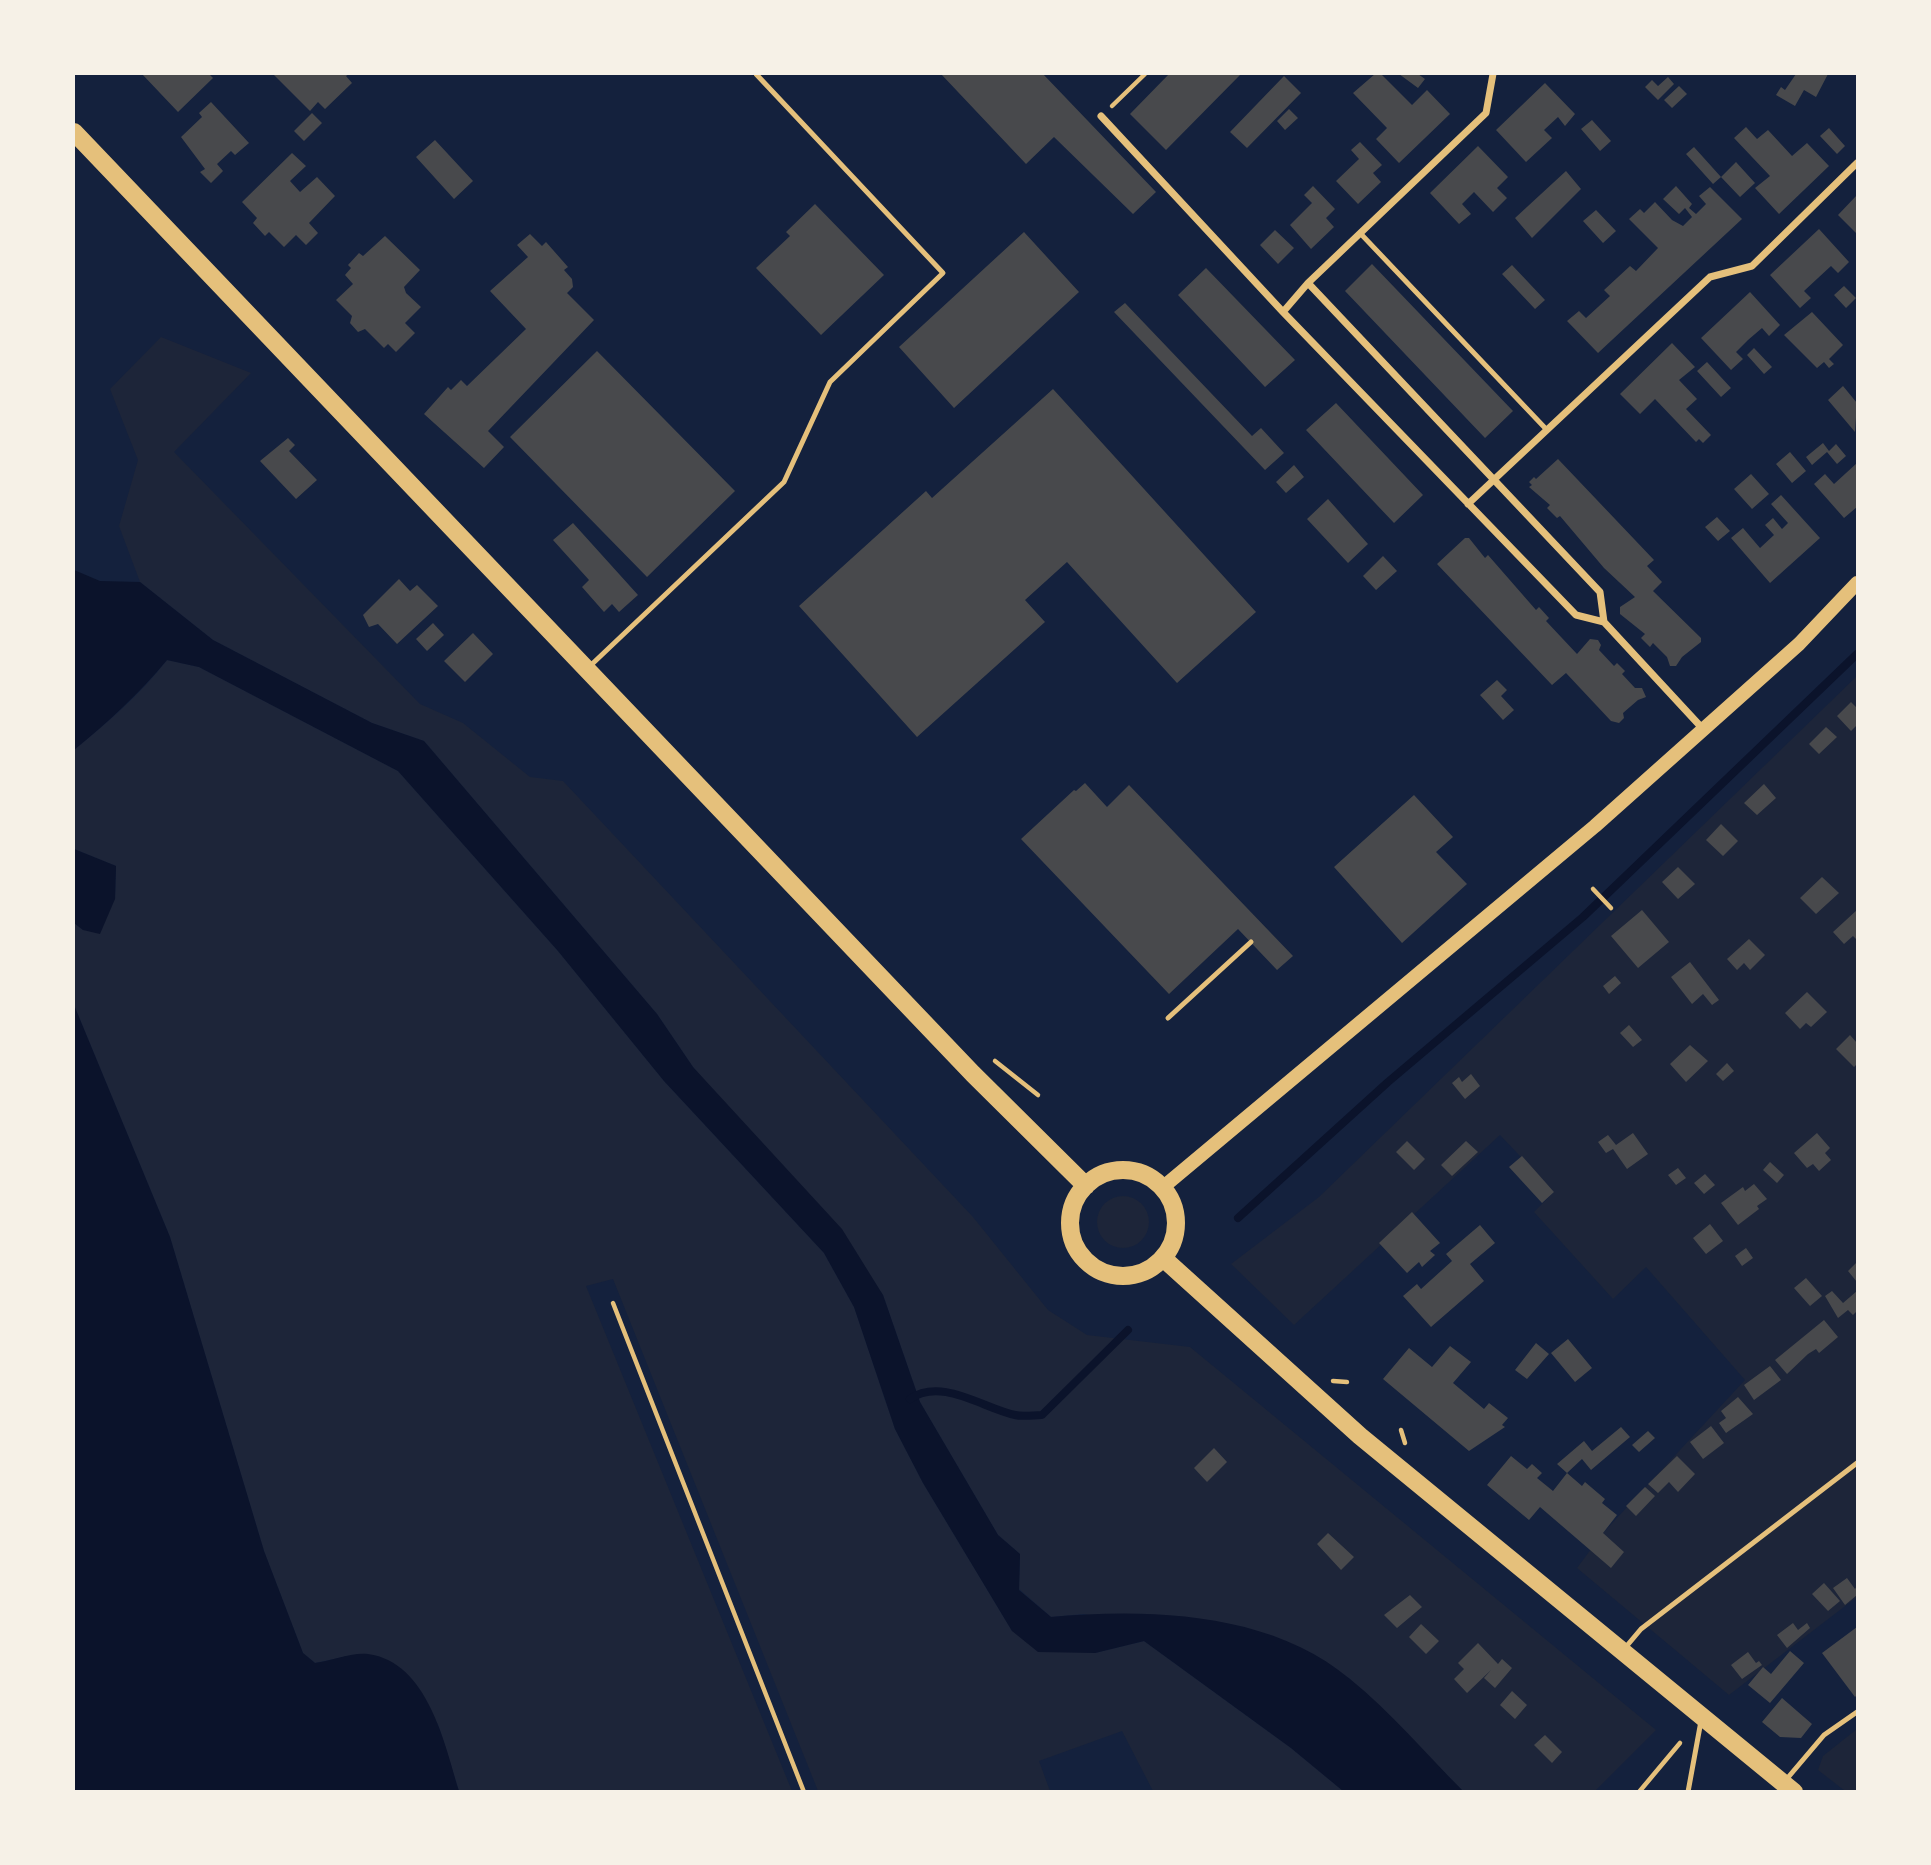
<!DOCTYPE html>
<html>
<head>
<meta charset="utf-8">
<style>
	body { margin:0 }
	#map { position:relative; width:1931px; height:1865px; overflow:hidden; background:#14213d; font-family:"Archivo Narrow",sans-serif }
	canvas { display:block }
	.frame { position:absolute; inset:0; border:75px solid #f6f1e7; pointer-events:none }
</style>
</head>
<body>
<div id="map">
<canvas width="1931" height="1865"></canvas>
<div class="frame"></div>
</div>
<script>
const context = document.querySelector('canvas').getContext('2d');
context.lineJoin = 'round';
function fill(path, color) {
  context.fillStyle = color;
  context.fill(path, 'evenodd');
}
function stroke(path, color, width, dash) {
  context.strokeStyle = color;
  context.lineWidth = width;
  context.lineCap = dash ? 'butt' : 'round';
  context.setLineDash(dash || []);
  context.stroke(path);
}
const green = new Path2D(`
	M161,337L251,373L174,452L420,704L463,723L530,777L563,781L973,1217L1048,1310L1087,1335L1190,1347L1656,1730L1595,1791H1463L1349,1678L1084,1614L1051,1617L1019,1589L1020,1554L998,1535L920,1402L883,1295L693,1067L657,1014L424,741L372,723L213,640L140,582L119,526L138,460L110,389Z
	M167,660L199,667L398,771L558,951L664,1081L824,1253L854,1307L895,1429L923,1483L1012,1631L1095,1653L1144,1641L1291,1748L1343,1791H1153L1122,1731L1039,1761L1050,1791H818L613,1279L586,1286L792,1791H459L438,1724L348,1656L315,1663L303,1653L264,1551L170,1237L74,1005V923L83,930L115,899L116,866L74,849V750C108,722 140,695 167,660Z
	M1857,676V1597L1729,1695L1577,1568L1603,1533L1745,1380L1646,1267L1613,1299L1534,1212L1554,1192L1500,1135L1294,1325L1231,1264L1319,1197Z
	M1097 1222a26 26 0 1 1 52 0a26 26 0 1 1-52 0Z
	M1857,1729V1791H1845L1818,1770L1823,1756Z`);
const water = new Path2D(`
	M74,570L100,581L140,582L213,640L372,723L424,741L657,1014L693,1067L842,1229L883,1295L920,1402L998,1535L1020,1554L1019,1590L1051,1617C1149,1608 1271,1612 1350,1679C1391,1712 1426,1754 1463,1791H1343L1291,1748L1144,1641L1095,1653L1038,1652L1012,1631L923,1483L895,1429L854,1307L824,1253L664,1081L558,951L398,771L199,667L167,660C139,694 108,722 74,750Z
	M74,849L116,866L115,899L100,934L83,930L74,923Z
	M74,1005L170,1237L264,1551L303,1653L315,1663C332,1661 351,1652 368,1654C428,1662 445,1745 459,1791H74Z`);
const stream = new Path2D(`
	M1238,1218L1388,1082L1583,917L1857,654
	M910,1399C941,1377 983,1408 1015,1415C1023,1417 1034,1415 1042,1415L1128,1330`);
const building = new Path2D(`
	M142,74H209L213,78L178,112Z
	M273,74H349L346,76L352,83L325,109L318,102L310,111Z
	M941,74H1043L1156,192L1133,214L1054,137L1026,164Z
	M1169,74H1241L1166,150L1130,114Z
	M1375,74H1381L1412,105L1427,90L1450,114L1399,163L1376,139L1387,128L1353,93Z
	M1399,74H1418L1425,79L1418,88Z
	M1796,74H1828L1816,97L1804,90L1795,106L1776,95L1781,87L1785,90Z
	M1284,76L1301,93L1247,148L1230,132Z
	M1668,77L1674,84L1658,100L1645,87L1652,80L1658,86Z
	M1545,83L1575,114L1565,126L1558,117L1544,130L1552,138L1526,162L1496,130Z
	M1679,86L1687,94L1672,108L1664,100Z
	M211,102L249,143L235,155L231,151L217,164L223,171L211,183L200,172L205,169L181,137L202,117L199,113Z
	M1289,109L1298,118L1285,130L1277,121Z
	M312,113L322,123L304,141L294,131Z
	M1592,120L1611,141L1600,151L1581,129Z
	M1746,127L1757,139L1768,130L1792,156L1807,143L1829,166L1779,214L1755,188L1770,176L1734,138Z
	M1829,128L1845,146L1837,154L1820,136Z
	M435,140L473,181L454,199L416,157Z
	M1360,142L1382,165L1373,173L1381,182L1358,204L1336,181L1359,159L1351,150Z
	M1478,146L1508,177L1497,188L1507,198L1493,212L1474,192L1462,204L1471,214L1459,224L1430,193Z
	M1694,147L1721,177L1713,184L1686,154Z
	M292,153L306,166L290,181L300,192L317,177L335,196L309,223L318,233L306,245L296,235L284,247L269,232L265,236L253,223L257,218L242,202Z
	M1736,162L1755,183L1740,197L1721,177Z
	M1566,171L1581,189L1532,238L1515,218Z
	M1313,186L1335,209L1326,218L1334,227L1311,249L1290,225L1312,203L1304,195Z
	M1676,186L1692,204L1689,208L1696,214L1706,204L1699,196L1710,187L1742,219L1598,353L1567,321L1579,311L1586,318L1610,296L1604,290L1630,266L1636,271L1658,248L1629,219L1640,209L1644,213L1655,202L1672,220L1683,226L1692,217L1685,208L1679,214L1663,199Z
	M1857,195V234L1838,215Z
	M815,204L884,275L821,335L756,268L790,236L786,232Z
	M1596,210L1616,231L1603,243L1583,221Z
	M1819,229L1849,262L1838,273L1831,266L1818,278L1804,291L1811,298L1800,308L1770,275Z
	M1275,230L1294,248L1278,264L1260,245Z
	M1024,232L1079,292L954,408L899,347Z
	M530,234L542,246L546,242L568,267L564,270L572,279L573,287L567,293L594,320L488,431L504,447L484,468L424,414L448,387L451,390L461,380L467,386L526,329L490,291L528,257L517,245Z
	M385,236L420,270L404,287L406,293L421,307L405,323L415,333L396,352L388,344L384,348L365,329L358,332L350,323L352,316L336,300L353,284L345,275L351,268L348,265L359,253L363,256Z
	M1372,264L1513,411L1485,438L1345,291Z
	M1512,265L1545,300L1535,309L1502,274Z
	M1206,268L1295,360L1265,387L1178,295Z
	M1844,286L1856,298L1846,308L1834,295Z
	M1750,292L1780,325L1769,336L1762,328L1748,340L1736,352L1743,359L1731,370L1701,338Z
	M1125,303L1252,436L1261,428L1284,453L1265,470L1114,312Z
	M1812,312L1843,345L1829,359L1834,364L1829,368L1824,362L1817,368L1784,335Z
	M1672,343L1695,367L1679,380L1697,399L1686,409L1711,435L1703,443L1699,439L1696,442L1655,399L1640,414L1620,394Z
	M1754,348L1772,367L1764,374L1747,355Z
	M597,351L735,491L647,577L510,437Z
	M1707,362L1731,388L1721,397L1697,371Z
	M1843,386L1857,403L1855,432L1828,400Z
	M1053,389L1256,612L1177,683L1067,562L1025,600L1045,622L917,737L799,606L926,491L932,498Z
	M1336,403L1423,495L1394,523L1306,430Z
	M288,438L295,445L289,451L317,480L296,499L260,461Z
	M1823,443L1829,451L1836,444L1846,456L1837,464L1827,452L1812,465L1806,457Z
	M1790,452L1806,471L1792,483L1776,464Z
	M1558,459L1654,560L1647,566L1662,582L1653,591L1701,638V642L1682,657L1676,666H1670L1667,657L1653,643L1650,647L1641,638L1645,634L1620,614V607L1635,597L1604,568L1560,516L1557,518L1547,508L1550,505L1529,487L1532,485L1529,482L1534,477L1536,479Z
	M1857,463V507L1844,518L1814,484L1825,474L1834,484Z
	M1294,465L1304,477L1286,493L1276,482Z
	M1751,474L1769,494L1752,509L1734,489Z
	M1781,495L1820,538L1770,583L1731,538L1743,528L1760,548L1774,535L1765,525L1773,518L1782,529L1788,523L1771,504Z
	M1328,499L1368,544L1348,563L1307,519Z
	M1717,517L1730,531L1718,541L1705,527Z
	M573,523L638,595L619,612L612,604L604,612L582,587L589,580L553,540Z
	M1465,538H1469L1485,558L1488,555L1536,610L1539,607L1549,618L1546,621L1577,654L1590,639L1598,640L1601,645L1599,650L1614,666L1617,663L1625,671L1622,674L1635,688H1642L1646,697L1638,700L1623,713L1624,718L1619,723L1611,721L1566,673L1552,685L1437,564Z
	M1383,556L1397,571L1376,590L1363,576Z
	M399,579L410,591L417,585L438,606L397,644L378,624L369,627L363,615Z
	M433,623L444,635L427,651L416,639Z
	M473,633L493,654L465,682L444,661Z
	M1497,680L1507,690L1501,696L1514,710L1503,720L1480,695Z
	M1851,702L1857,708V725L1851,731L1837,716Z
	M1826,727L1837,737L1819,754L1809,744Z
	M1085,783L1107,807L1129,785L1293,956L1277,970L1238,929L1169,994L1021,839L1074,790L1076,791Z
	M1764,784L1776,798L1757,815L1744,803Z
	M1414,795L1453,837L1436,852L1467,884L1402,943L1334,867Z
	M1721,824L1738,841L1723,856L1706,840Z
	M1678,867L1695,884L1678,899L1662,882Z
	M1822,877L1839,893L1816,914L1800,898Z
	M1642,910L1669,942L1638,968L1611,936Z
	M1857,910V940L1853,936L1844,944L1833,932Z
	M1749,939L1765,955L1750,970L1744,963L1737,970L1727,959Z
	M1690,962L1719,1000L1712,1005L1703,994L1692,1004L1671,977Z
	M1615,976L1621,983L1609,994L1603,986Z
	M1807,992L1827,1012L1811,1027L1806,1023L1800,1029L1785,1013Z
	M1629,1025L1642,1040L1633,1047L1620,1033Z
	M1850,1035L1857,1043V1064L1854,1067L1836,1049Z
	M1690,1045L1708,1061L1686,1082L1670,1064Z
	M1727,1063L1734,1071L1723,1081L1716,1074Z
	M1471,1074L1480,1086L1465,1099L1452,1083L1459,1077L1462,1082Z
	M1633,1133L1648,1154L1627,1169L1613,1149L1606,1153L1598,1142L1608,1135L1616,1145Z
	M1817,1133L1830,1148L1825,1153L1831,1160L1819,1171L1813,1164L1807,1168L1794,1153Z
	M1407,1141L1425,1159L1414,1170L1396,1152Z
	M1466,1141L1478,1152L1452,1176L1441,1165Z
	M1522,1156L1554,1192L1542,1203L1509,1167Z
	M1770,1162L1784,1175L1777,1183L1763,1170Z
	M1678,1168L1686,1178L1676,1185L1668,1175Z
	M1705,1174L1715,1185L1704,1194L1694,1183Z
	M1754,1184L1767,1199L1757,1206L1759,1209L1738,1225L1721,1203L1743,1187L1745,1191Z
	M1412,1212L1440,1243L1430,1251L1435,1255L1422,1267L1419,1262L1407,1273L1379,1243Z
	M1710,1224L1723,1241L1706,1254L1693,1238Z
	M1480,1225L1495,1243L1470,1264L1484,1281L1431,1327L1403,1296L1417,1284L1421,1289L1452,1261L1446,1254Z
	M1746,1248L1753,1258L1742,1266L1735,1256Z
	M1857,1262V1282L1848,1271Z
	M1806,1278L1822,1296L1810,1306L1794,1288Z
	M1832,1291L1843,1303L1857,1291V1311L1853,1315L1848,1310L1838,1318L1825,1296Z
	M1824,1320L1838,1337L1819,1353L1816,1349L1808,1354L1787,1374L1775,1360Z
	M1568,1339L1592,1368L1575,1382L1551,1353Z
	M1536,1343L1549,1354L1527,1379L1515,1370Z
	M1450,1346L1471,1362L1453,1383L1484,1409L1489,1403L1508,1418L1502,1425L1505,1427L1469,1451L1383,1379L1409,1348L1432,1367Z
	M1770,1366L1781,1380L1754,1400L1744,1385Z
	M1738,1397L1753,1414L1726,1433L1719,1423L1726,1418L1721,1411Z
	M1711,1426L1724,1443L1703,1459L1690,1442Z
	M1621,1427L1630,1437L1591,1470L1582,1459L1567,1473L1557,1464L1584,1441L1592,1451Z
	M1648,1431L1655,1438L1639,1452L1632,1445Z
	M1214,1448L1227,1462L1207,1482L1194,1468Z
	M1511,1456L1527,1469L1532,1464L1542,1473L1537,1478L1553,1491L1567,1473L1582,1486L1585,1482L1605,1499L1602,1503L1617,1515L1603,1533L1624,1552L1611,1568L1540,1507L1529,1520L1487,1485Z
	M1677,1456L1695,1474L1678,1492L1669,1482L1658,1493L1648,1484Z
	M1645,1487L1655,1496L1636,1516L1626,1506Z
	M1328,1533L1354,1557L1341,1570L1317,1544Z
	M1847,1578L1855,1589L1857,1586V1595L1845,1605L1833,1588Z
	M1824,1583L1840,1601L1828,1611L1812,1594Z
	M1410,1595L1422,1607L1397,1628L1384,1615Z
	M1793,1623L1798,1630L1807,1623L1810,1628L1787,1648L1777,1635Z
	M1421,1624L1439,1641L1426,1654L1409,1637Z
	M1857,1627V1695L1855,1697L1822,1653Z
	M1478,1643L1498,1664L1502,1659L1512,1668L1495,1688L1484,1678L1491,1670L1467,1693L1454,1679L1464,1669L1458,1663Z
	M1790,1651L1804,1663L1770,1703L1748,1685L1763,1667L1771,1674Z
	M1748,1652L1756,1663L1759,1661L1762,1665L1742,1679L1731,1665Z
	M1512,1691L1527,1705L1515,1719L1500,1705Z
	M1782,1698L1812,1724L1801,1738L1780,1737L1762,1722Z
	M1545,1735L1562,1752L1552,1763L1534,1745Z`);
const path = new Path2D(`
	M1112,106L1145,74
	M1593,889L1611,908
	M995,1061L1038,1095
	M613,1303L804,1792
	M1333,1381L1347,1382
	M1401,1430L1405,1443
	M1639,1792L1680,1743`);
const service = new Path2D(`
	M1360,233L1546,429
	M590,666L784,482L830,382L943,273L756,74
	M1168,1018L1251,942
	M1625,1648L1641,1629L1857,1463
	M1785,1781L1824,1735L1857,1712
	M1688,1792L1701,1721`);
const minor = new Path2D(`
	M1101,116L1283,312L1576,615L1604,622L1703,729
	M1308,283L1600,592L1604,622
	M1283,312L1308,283L1486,113L1493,74
	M1468,504L1710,277L1752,266L1857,163`);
const secondary = new Path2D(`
	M1162,1188L1595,826L1799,644L1857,583`);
const primary = new Path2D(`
	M74,132L973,1074L1086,1186
	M1070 1223a53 53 0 1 1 106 0a53 53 0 1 1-106 0Z
	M1163,1258L1360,1436L1794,1792`);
fill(green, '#1d2539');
fill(water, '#0b132b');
stroke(stream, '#0b132b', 8);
fill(building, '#48494c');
stroke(path, '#e5c07b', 4.5);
stroke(service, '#e5c07b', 5);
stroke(minor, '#e5c07b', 7);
stroke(secondary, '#e5c07b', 14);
stroke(primary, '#e5c07b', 18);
</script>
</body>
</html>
